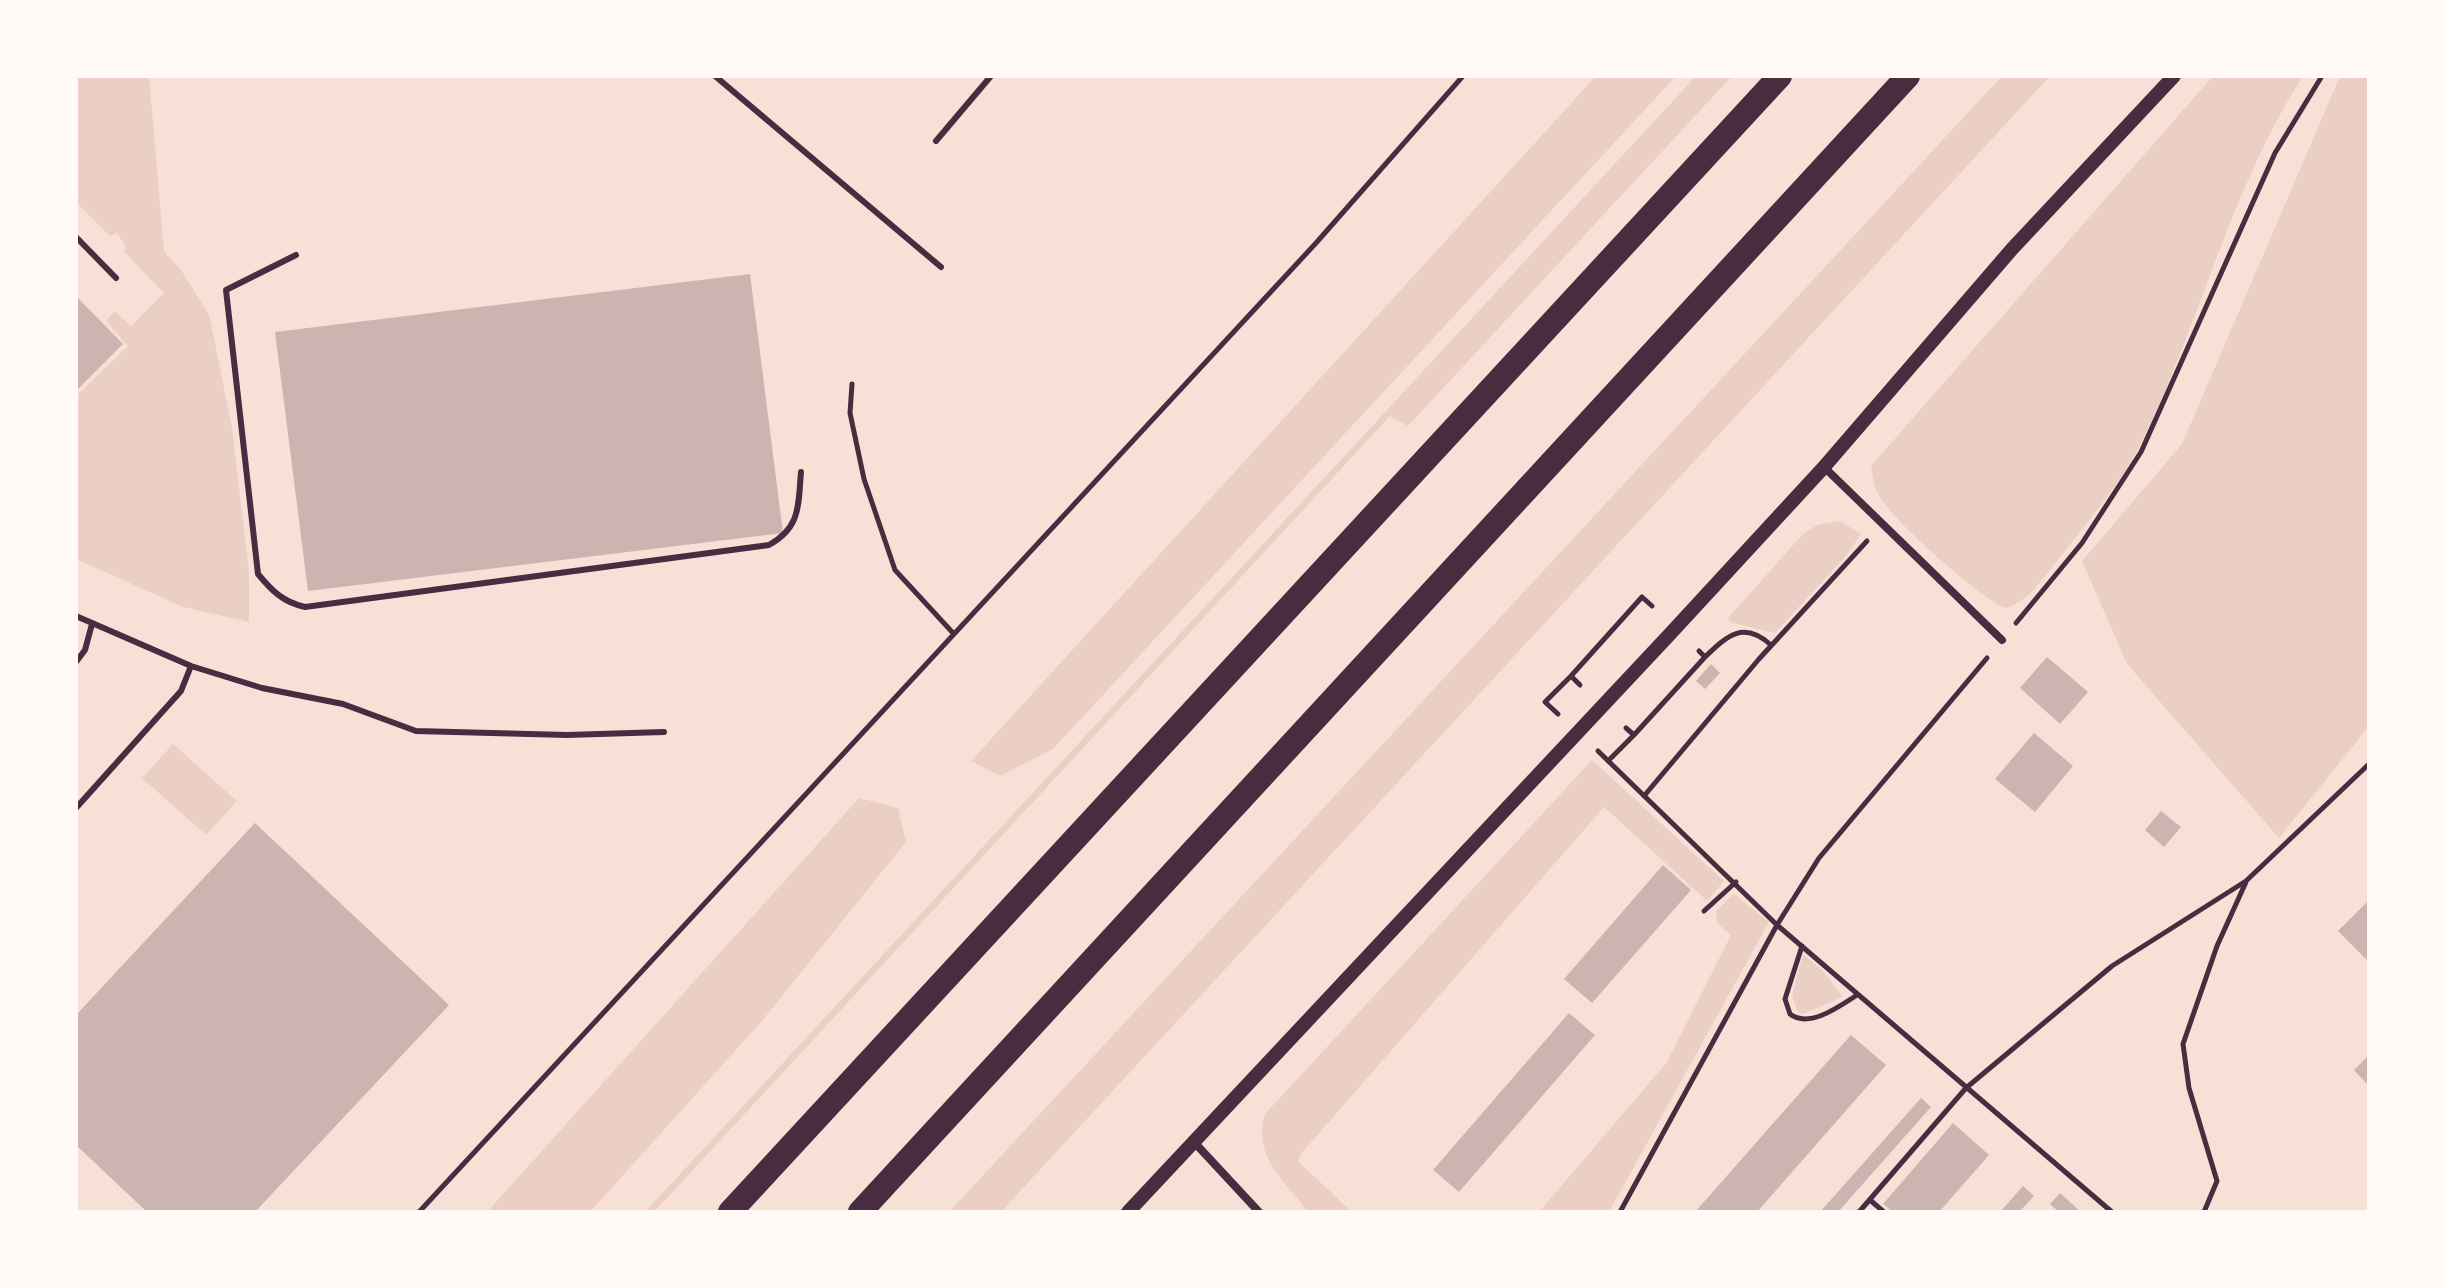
<!DOCTYPE html>
<html>
<head>
<meta charset="utf-8">
<style>
	body { margin:0 }
	#map { position:relative; width:2445px; height:1288px; overflow:hidden; background:#f7e1d7; font-family:Rubik,sans-serif }
	canvas { display:block }
	.frame { position:absolute; inset:0; border:78px solid #fffaf5; pointer-events:none }
</style>
</head>
<body>
<div id="map">
<canvas width="2445" height="1288"></canvas>
<div class="frame"></div>
</div>
<script>
const context = document.querySelector('canvas').getContext('2d');
context.lineJoin = 'round';
function fill(path, color) {
  context.fillStyle = color;
  context.fill(path, 'evenodd');
}
function stroke(path, color, width, dash) {
  context.strokeStyle = color;
  context.lineWidth = width;
  context.lineCap = dash ? 'butt' : 'round';
  context.setLineDash(dash || []);
  context.stroke(path);
}
const green = new Path2D(`
	M76,76H149L164,252L181,270L209,315L214,338L232,428L249,572V622L183,607L76,559V396L128,346L106,321L115,311L131,326L164,293L124,252L126,247L117,233L110,236L76,202Z
	M1596,76H1676L1053,749L1000,776L971,761Z
	M1696,76H1732L1408,426L1390,416L654,1212H645Z
	M2002,76H2050L1001,1212H949Z
	M2213,76H2303C2229,190 2200,327 2139,447C2118,487 2088,521 2061,556C2045,575 2030,602 2005,608C1977,596 1895,522 1879,496C1874,487 1873,476 1871,466Z
	M2340,76H2369V726L2279,838L2127,664L2082,561L2182,444Z
	M1840,521L1861,534L1846,556L1775,633L1730,622L1728,618L1803,534L1817,525Z
	M173,744L237,801L206,835L142,778Z
	M1592,760L1724,881L1707,901L1604,807L1300,1155L1299,1162L1352,1212H1308C1285,1180 1252,1157 1265,1114Z
	M859,798L898,808L906,842L761,1022L590,1212H487Z
	M1734,894L1769,922L1609,1212H1539L1667,1062L1731,935L1717,923L1716,911Z
	M1803,954L1824,972L1843,997L1803,1014L1797,1011L1792,995Z`);
const building = new Path2D(`
	M750,274L783,533L308,591L275,332Z
	M76,296L123,344L76,391Z
	M2047,657L2088,692L2060,724L2020,688Z
	M1711,664L1720,673L1705,689L1696,681Z
	M2034,733L2073,766L2035,812L1995,779Z
	M2161,811L2181,827L2164,847L2145,830Z
	M255,823L449,1005L255,1212H147L76,1145V1015Z
	M1663,865L1691,890L1592,1003L1564,979Z
	M2369,900V962L2338,931Z
	M1569,1013L1595,1035L1459,1192L1433,1170Z
	M1851,1035L1886,1065L1757,1212H1695Z
	M2369,1055V1086L2354,1070Z
	M1921,1098L1931,1107L1838,1212H1820Z
	M1953,1123L1989,1155L1939,1212H1893L1883,1204Z
	M2023,1186L2034,1196L2019,1212H2000Z
	M2060,1193L2081,1212H2059L2050,1204Z`);
const path = new Path2D(`
	M852,384L850,413L864,479L895,570L953,633
	M2016,623L2082,543L2141,452L2275,153L2322,76
	M1699,651L1705,657C1727,636 1743,620 1771,645
	M1571,676L1642,597L1652,606
	M1558,714L1545,702L1571,676L1580,685
	M1634,735L1705,657
	M1598,751L1777,925L2112,1212
	M1608,761L1634,735L1626,728
	M1644,796L1759,659L1867,541
	M1704,911L1736,882
	M1802,946L1785,999L1790,1014C1809,1029 1840,1006 1857,995
	M1870,1200L1884,1212
	M419,1212L1316,243L1463,76
	M1620,1212L1777,925L1819,858L1987,658
	M1859,1212L1966,1088L2112,966L2246,881L2369,764
	M2204,1212L2217,1181L2189,1088L2183,1044L2217,946L2246,882`);
const service = new Path2D(`
	M715,76L941,267
	M936,141L991,76
	M76,237L116,278
	M296,255L226,290L258,574C272,591 283,602 305,607L769,545C801,527 798,506 801,472
	M76,616L191,666L262,688L343,704L416,731L567,735L664,732
	M76,662L85,650L92,624
	M76,808L181,691L191,666`);
const minor = new Path2D(`
	M1824,467L2002,640
	M1194,1142L1259,1212`);
const tertiary = new Path2D(`
	M1128,1212L1670,634L1824,467L2012,249L2174,76`);
const motorway = new Path2D(`
	M730,1212L1780,76
	M860,1212L1908,76`);
fill(green, '#ebcfc5');
fill(building, '#ccb4b1');
stroke(path, '#4a2c40', 5);
stroke(service, '#4a2c40', 6);
stroke(minor, '#4a2c40', 8);
stroke(tertiary, '#4a2c40', 14);
stroke(motorway, '#4a2c40', 24);
</script>
</body>
</html>
